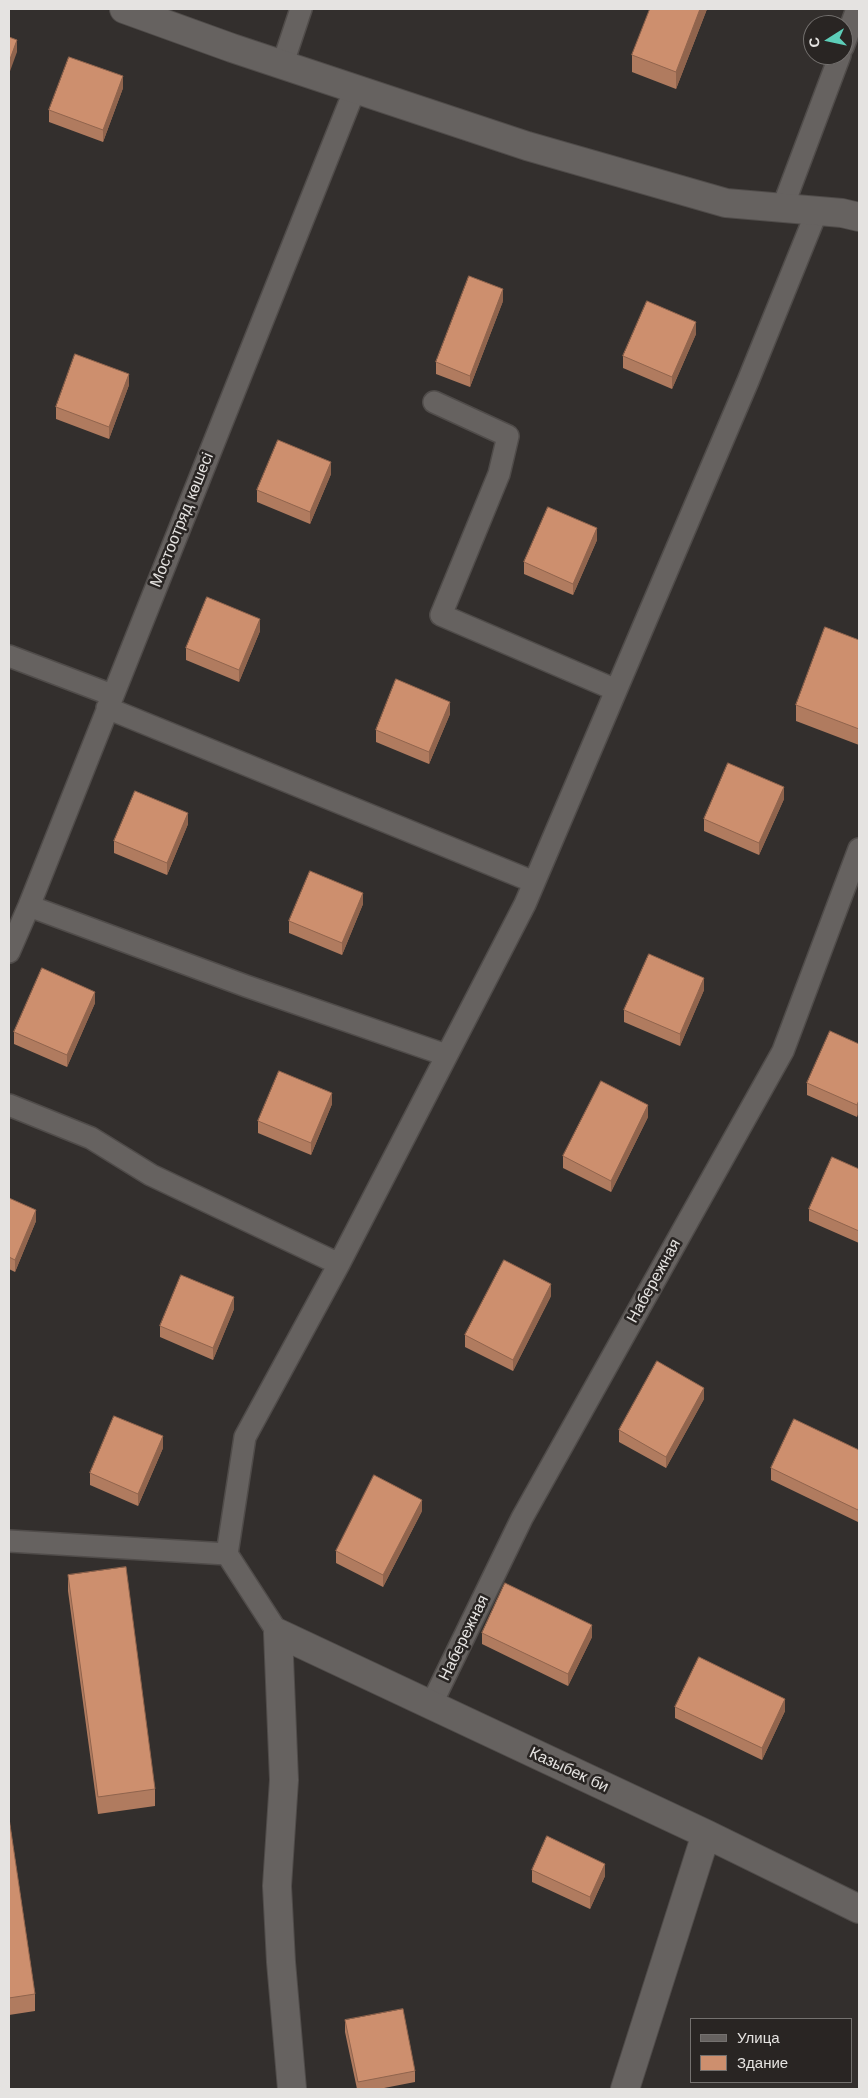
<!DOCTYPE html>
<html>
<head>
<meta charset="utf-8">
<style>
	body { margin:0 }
	#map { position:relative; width:868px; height:2098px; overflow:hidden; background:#332f2d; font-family:"Work Sans",sans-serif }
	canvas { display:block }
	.frame { position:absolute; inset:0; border:10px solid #e5e3e1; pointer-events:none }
	.legend { position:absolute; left:690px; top:2018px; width:162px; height:65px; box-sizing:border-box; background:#292523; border:1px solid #74716f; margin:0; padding:6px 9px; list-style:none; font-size:15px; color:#e5e3e1 }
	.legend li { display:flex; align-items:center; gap:10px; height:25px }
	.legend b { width:25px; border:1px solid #74716f }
	.north { position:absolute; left:803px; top:15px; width:50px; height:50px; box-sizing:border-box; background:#292523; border:1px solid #74716f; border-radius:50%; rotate:260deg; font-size:14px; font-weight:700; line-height:20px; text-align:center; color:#e5e3e1 }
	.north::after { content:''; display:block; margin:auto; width:18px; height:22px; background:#5dceb9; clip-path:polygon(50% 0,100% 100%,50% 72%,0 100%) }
</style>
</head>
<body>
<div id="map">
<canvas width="868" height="2098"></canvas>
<div class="frame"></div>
<ul class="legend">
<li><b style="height:6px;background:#666260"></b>Улица</li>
<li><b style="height:14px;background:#cd8f6e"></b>Здание</li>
</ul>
<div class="north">С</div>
</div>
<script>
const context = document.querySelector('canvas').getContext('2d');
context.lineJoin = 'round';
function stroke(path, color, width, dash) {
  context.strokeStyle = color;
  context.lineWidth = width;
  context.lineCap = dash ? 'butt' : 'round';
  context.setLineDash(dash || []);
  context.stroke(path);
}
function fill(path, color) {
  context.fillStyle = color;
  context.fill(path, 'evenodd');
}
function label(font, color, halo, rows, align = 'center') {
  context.font = font + ' "Work Sans",sans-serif';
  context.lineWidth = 5;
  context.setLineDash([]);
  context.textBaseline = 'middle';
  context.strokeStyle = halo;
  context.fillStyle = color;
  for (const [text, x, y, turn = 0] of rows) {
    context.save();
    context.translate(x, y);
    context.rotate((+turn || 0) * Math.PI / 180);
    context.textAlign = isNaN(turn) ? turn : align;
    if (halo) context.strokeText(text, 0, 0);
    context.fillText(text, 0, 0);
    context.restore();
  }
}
const lane = new Path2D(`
	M843,47L857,9
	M283,63L301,9
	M782,209L840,55
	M434,402L508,436L499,474L441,615L616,690
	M9,656L112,695
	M107,708L534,882
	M29,906L246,986L446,1055
	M9,952L29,906L355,89
	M9,1105L91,1138L151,1175L339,1264
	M9,1541L227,1554
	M278,1633L227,1554L245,1437L339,1264L525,904L748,381L817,211
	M431,1705L522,1518L783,1051L859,849`);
const street = new Path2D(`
	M124,9L232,48L527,146L726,203L842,213L859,217
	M292,2089L281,1962L277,1886L284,1780L278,1633L706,1834L859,1909
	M625,2089L706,1834`);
const wall = new Path2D(`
	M650,9H707L676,89L632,72V55Z
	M123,88L103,142L49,122V110Z
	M503,301L470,387L436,374V362Z
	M696,334L672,389L623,368V356Z
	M129,385L109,439L56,419V407Z
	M331,474L310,524L257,502V490Z
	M597,540L573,595L524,574V562Z
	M260,631L239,682L186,660V648Z
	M859,640V745L796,721V705Z
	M450,714L429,764L376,742V730Z
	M784,799L759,855L704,831V819Z
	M188,824L167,875L114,853V841Z
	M363,904L342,955L289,933V921Z
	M704,990L680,1046L624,1022V1010Z
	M95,1003L67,1067L14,1044V1032Z
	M859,1044L857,1117L807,1095V1083Z
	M332,1104L311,1155L258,1133V1121Z
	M648,1117L611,1192L563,1168V1156Z
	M859,1169V1243L809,1221V1209Z
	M9,1198L36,1221L15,1272L9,1269Z
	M551,1296L513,1371L465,1347V1335Z
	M234,1309L213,1360L160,1337V1326Z
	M704,1399L666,1468L619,1442V1430Z
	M163,1448L138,1506L90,1485V1473Z
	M859,1450L858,1522L771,1480V1468Z
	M422,1511L383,1587L336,1563V1551Z
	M68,1575L155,1789V1806L98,1814L68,1591Z
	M482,1633L592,1637L568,1686L482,1644Z
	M675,1707L785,1711L762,1760L675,1718Z
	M9,1818L35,1994V2011L9,2015Z
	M532,1870L605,1876L590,1909L532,1882Z
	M345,2020L415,2071V2082L379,2089H357L345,2032Z`);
const shadedWall = new Path2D(`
	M700,9H707L676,89V72Z
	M17,40V52L9,74V62Z
	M123,76V88L103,142V130Z
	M503,289V301L470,387V376Z
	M696,322V334L672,389V377Z
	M129,374V385L109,439V427Z
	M331,462V474L310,524V512Z
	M597,528V540L573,595V584Z
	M260,619V631L239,682V670Z
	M450,702V714L429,764V752Z
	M784,787V799L759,855V843Z
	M188,813V824L167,875V863Z
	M363,893V904L342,955V943Z
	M704,978V990L680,1046V1034Z
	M95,992V1003L67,1067V1055Z
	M332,1093V1104L311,1155V1143Z
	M859,1100V1112L857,1117V1105Z
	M648,1105V1117L611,1192V1181Z
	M36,1210V1221L15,1272V1260Z
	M551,1284V1296L513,1371V1360Z
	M234,1297V1309L213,1360V1348Z
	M704,1388V1399L666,1468V1457Z
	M163,1436V1448L138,1506V1494Z
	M422,1500V1511L383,1587V1575Z
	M859,1506V1518L858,1522V1510Z
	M592,1625V1637L568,1686V1674Z
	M785,1699V1711L762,1760V1748Z
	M605,1864V1876L590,1909V1897Z`);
const building = new Path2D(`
	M650,9H700L676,72L632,55Z
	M9,37L17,40L9,62Z
	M69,57L123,76L103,130L49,110Z
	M469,276L503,289L470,376L436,362Z
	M647,301L696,322L672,377L623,356Z
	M75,354L129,374L109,427L56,407Z
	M278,440L331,462L310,512L257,490Z
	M548,507L597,528L573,584L524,562Z
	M207,597L260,619L239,670L186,648Z
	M825,627L859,640V729L796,705Z
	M396,679L450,702L429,752L376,730Z
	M728,763L784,787L759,843L704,819Z
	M135,791L188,813L167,863L114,841Z
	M310,871L363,893L342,943L289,921Z
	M649,954L704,978L680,1034L624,1010Z
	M42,968L95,992L67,1055L14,1032Z
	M830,1031L859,1044V1100L857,1105L807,1083Z
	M279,1071L332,1093L311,1143L258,1121Z
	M601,1081L648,1105L611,1181L563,1156Z
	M832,1157L859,1169V1231L809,1209Z
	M9,1198L36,1210L15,1260L9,1257Z
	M504,1260L551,1284L513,1360L465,1335Z
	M181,1275L234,1297L213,1348L160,1326Z
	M657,1361L704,1388L666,1457L619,1430Z
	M114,1416L163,1436L138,1494L90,1473Z
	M794,1419L859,1450V1506L858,1510L771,1468Z
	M374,1475L422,1500L383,1575L336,1551Z
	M126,1567L155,1789L98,1797L68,1575Z
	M505,1583L592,1625L568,1674L482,1633Z
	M699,1657L785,1699L762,1748L675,1707Z
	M9,1818L35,1994L9,1998Z
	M547,1836L605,1864L590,1897L532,1870Z
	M403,2009L415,2071L358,2082L345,2020Z`);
const streetNames = [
	["Мостоотряд көшесі",182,520,-68],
	["Набережная",654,1281,-61],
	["Набережная",464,1638,-64],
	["Казыбек би",569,1770,25]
];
stroke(lane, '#504c4a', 24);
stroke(street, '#504c4a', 30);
stroke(lane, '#666260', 21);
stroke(street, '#666260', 28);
fill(wall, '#b07b5f');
fill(shadedWall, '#90644d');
fill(building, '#cd8f6e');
stroke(building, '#90644d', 1);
label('16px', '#e5e3e1', '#292523', streetNames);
</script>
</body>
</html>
